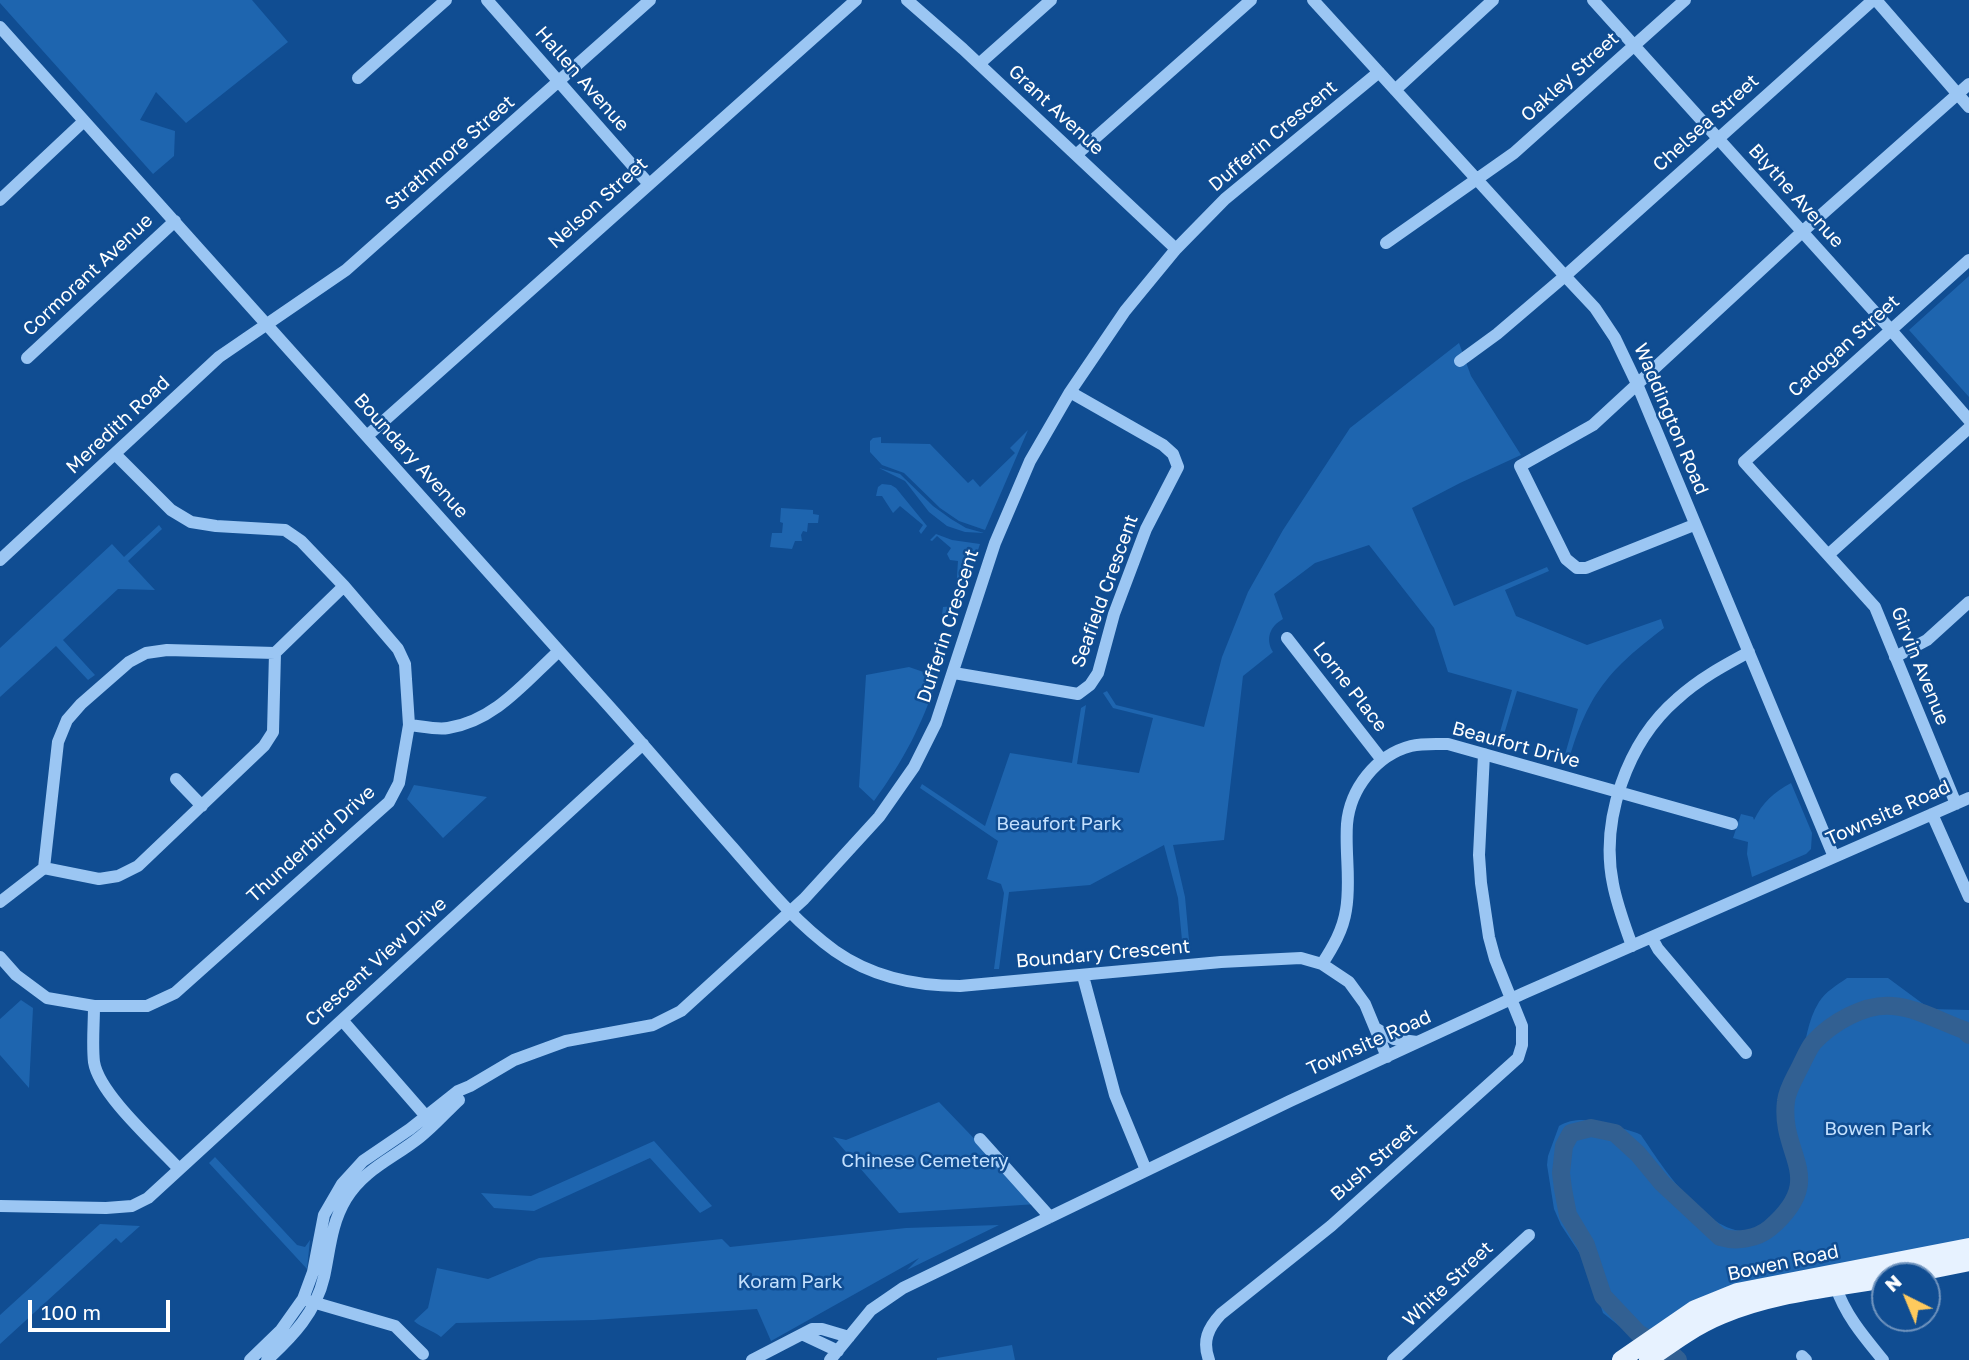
<!DOCTYPE html>
<html>
<head>
<meta charset="utf-8">
<style>
	body { margin:0 }
	#map { position:relative; width:1969px; height:1360px; overflow:hidden; background:#104d92; font-family:"Golos Text",sans-serif }
	canvas { display:block }
	.north { position:absolute; left:1871px; top:1262px; width:70px; height:70px; box-sizing:border-box; background:#104d92; border:2px solid #7094be; border-radius:50%; rotate:317deg; font-size:19px; font-weight:700; line-height:28px; text-align:center; color:#fff }
	.north::after { content:''; display:block; margin:auto; width:24px; height:32px; background:#ffca5d; clip-path:polygon(50% 0,100% 100%,50% 72%,0 100%) }
	.scale { position:absolute; left:28px; top:1300px; width:142px; height:32px; box-sizing:border-box; border:4px solid #fff; border-top:0; padding-left:9px; font-size:21px; line-height:24px; white-space:nowrap; color:#fff; -webkit-text-stroke:5px #104d92; paint-order:stroke }
</style>
</head>
<body>
<div id="map">
<canvas width="1969" height="1360"></canvas>
<div class="north">N</div>
<div class="scale">100 m</div>
</div>
<script>
const context = document.querySelector('canvas').getContext('2d');
context.lineJoin = 'round';
function fill(path, color) {
  context.fillStyle = color;
  context.fill(path, 'evenodd');
}
function stroke(path, color, width, dash) {
  context.strokeStyle = color;
  context.lineWidth = width;
  context.lineCap = dash ? 'butt' : 'round';
  context.setLineDash(dash || []);
  context.stroke(path);
}
function label(font, color, halo, rows, align = 'center') {
  context.font = font + ' "Golos Text",sans-serif';
  context.lineWidth = 5;
  context.setLineDash([]);
  context.textBaseline = 'middle';
  context.strokeStyle = halo;
  context.fillStyle = color;
  for (const [text, x, y, turn = 0] of rows) {
    context.save();
    context.translate(x, y);
    context.rotate((+turn || 0) * Math.PI / 180);
    context.textAlign = isNaN(turn) ? turn : align;
    if (halo) context.strokeText(text, 0, 0);
    context.fillText(text, 0, 0);
    context.restore();
  }
}
const green = new Path2D(`
	M0,0H252L288,42L186,123L156,92L140,120L175,131L174,156L153,174L0,3Z
	M1969,276V397L1909,330Z
	M1459,343L1471,376L1521,455L1460,483L1412,508L1454,606L1547,567L1549,571L1505,590L1516,616L1587,645L1661,619L1664,628C1610,669 1588,693 1569,760L1564,758L1578,709L1517,691L1502,741L1498,739L1512,690L1448,672L1434,628L1369,545L1315,563L1274,594L1283,619C1270,626 1265,639 1273,652L1243,676L1224,840L1173,845L1185,897L1190,951H1183L1178,898L1164,845L1090,885L1009,892L999,969H994L1004,893L1001,884L987,879L998,841L920,788L922,784L985,826L1010,753L1072,763L1081,708L1086,705L1077,764L1139,773L1153,718L1113,708L1103,693L1107,691L1116,705L1204,727L1222,657L1248,592L1283,530L1350,428Z
	M1028,430L985,530L959,521L940,508L904,473L882,465L870,452V441L873,438L881,437V443L930,444L968,483L973,479L980,487L1015,453L1010,448Z
	M879,468L900,474L933,506L951,519L966,528L984,533L965,532L947,526L929,512L905,481Z
	M882,484L891,485L896,488L927,526L921,534L919,531L923,525L900,506L893,513L882,496H876L878,487Z
	M781,508L813,510V514L819,515L818,523H808L807,532L803,531L801,535L802,541H795L792,549L770,547L772,533H782L783,523L780,522Z
	M159,525L162,529L128,561L155,590L118,589L63,640L95,675L88,680L56,646L0,697V648L112,544L124,557Z
	M936,534L952,540L980,544L959,607L942,615L943,607L955,606L958,561L950,560L947,554L951,548L937,536L932,541L930,540Z
	M909,667L938,677C921,727 905,758 874,801L859,787L866,675Z
	M1791,783L1812,833L1811,849L1806,854L1752,877L1747,854L1748,842L1733,838L1741,814L1753,817L1754,820C1762,803 1774,792 1791,783Z
	M414,785L487,797L443,838L407,799Z
	M1847,978H1888L1930,1009L1969,1010V1248L1855,1265L1643,1345L1603,1313L1586,1263L1561,1225L1554,1209L1547,1165L1548,1156L1559,1126C1582,1112 1614,1126 1637,1133L1641,1135C1665,1170 1717,1254 1770,1226C1778,1221 1791,1214 1793,1204C1797,1176 1783,1161 1784,1136C1784,1110 1793,1088 1800,1063C1806,1043 1807,1021 1819,1002C1825,992 1837,985 1847,978Z
	M21,1000L33,1008L29,1088L0,1055V1019Z
	M939,1102L1037,1204L899,1213L833,1137L846,1140Z
	M654,1141L712,1206L700,1213L650,1158L534,1211L494,1208L481,1193L531,1196Z
	M215,1157L297,1245L305,1247L310,1240L307,1269L209,1163Z
	M100,1224L140,1226L121,1243L116,1238L0,1344V1315Z
	M999,1225L907,1270L919,1258L771,1341L757,1309L594,1320L456,1323L441,1337C432,1330 422,1328 414,1321L428,1308L437,1268L488,1279L539,1258L722,1239L730,1247L906,1228Z
	M1012,1345L1015,1360H937V1358Z`);
const river = new Path2D(`
	M1678,1360L1667,1350L1638,1333L1603,1296L1586,1245L1568,1215L1563,1189L1561,1173L1564,1146L1571,1133L1591,1128L1615,1133L1638,1154L1662,1183L1720,1237C1736,1242 1757,1239 1770,1228C1829,1177 1779,1156 1786,1101C1787,1091 1793,1081 1798,1071C1803,1062 1807,1051 1813,1043C1831,1023 1865,1003 1893,1006C1917,1008 1942,1022 1964,1030L1969,1035`);
const minor = new Path2D(`
	M487,0L648,183
	M907,0L963,49L1176,249
	M1313,0L1565,276L1595,308L1615,338L1637,384L1834,857
	M1593,0L1891,330L1969,420
	M1876,0L1969,107
	M0,27C196,245 391,464 587,682C637,736 684,793 733,848C765,885 796,923 835,951C872,977 916,986 960,986L1221,962L1301,958L1322,964L1349,982L1365,1004L1387,1057
	M979,64L1051,0
	M358,78L446,0
	M1395,90L1493,0
	M1076,155L1251,0
	M0,200L84,121
	M1386,243L1514,153L1685,0
	M27,358L175,221
	M1460,361L1497,334L1565,276L1873,0
	M367,436L856,0
	M1694,525L1586,568H1577L1566,559L1520,466L1593,425L1802,232L1969,84
	M1828,555L1969,428
	M0,560L219,357L346,270L650,0
	M1287,638L1382,760
	M1895,657L1927,640L1969,602
	M954,673L1078,694L1090,685L1098,673L1114,614L1146,529L1178,467L1173,454L1163,445L1070,392
	M409,725C421,726 436,730 448,728C495,721 526,681 559,651
	M176,779L202,806
	M1956,804L1875,607L1744,462L1969,260
	M1932,814L1969,897
	M44,868L99,879L118,876L138,866L264,746L273,732L275,653
	M0,902L44,868L58,742L67,720L81,704L129,662L146,653L167,650L275,653L344,586
	M1652,938L1658,949L1746,1053
	M1632,946C1625,926 1617,905 1613,884C1600,820 1627,742 1677,699C1699,679 1723,666 1749,652
	M0,957L16,975L47,998L94,1006H147L175,993L389,802L399,783L409,725L405,664L398,649L344,586L301,541L285,530L216,526L191,522L171,510L115,454
	M1322,964C1333,947 1343,930 1346,910C1351,882 1345,853 1347,824C1350,789 1376,755 1411,746C1423,743 1436,744 1448,744L1732,824
	M1083,976L1115,1095L1146,1170
	M94,1006C94,1024 92,1044 94,1062C99,1094 156,1144 179,1169
	M342,1020L431,1122
	M1375,1028L1394,1039L1417,1042
	M980,1139L1050,1217
	M0,1206L106,1208L132,1206L148,1198L643,744
	M1836,1287C1845,1315 1865,1338 1883,1360
	M309,1301L395,1326L423,1354
	M804,1335L838,1351
	M1802,1356L1806,1360
	M250,1360L281,1330L303,1299L313,1272L324,1215L342,1184L363,1161L410,1129L458,1091L470,1086L514,1060L566,1041L653,1025L681,1011L804,899L879,817L914,767L936,723L995,543L1030,461L1070,392L1125,311L1176,249L1225,199L1379,72
	M267,1360C293,1336 316,1312 324,1277C330,1249 331,1224 346,1199C364,1169 394,1158 420,1137C434,1126 446,1112 459,1100
	M752,1360L812,1329H822L849,1337
	M830,1360L871,1310L903,1288L1290,1101L1524,993L1969,798
	M1209,1360C1202,1341 1208,1328 1221,1314L1331,1226L1518,1058L1522,1045V1026L1495,959L1489,937L1481,883L1479,855L1484,754
	M1393,1360L1529,1235`);
const major = new Path2D(`
	M1900,1276L1969,1262
	M1621,1360L1695,1309L1737,1292L1969,1247
	M1648,1360C1672,1343 1695,1326 1722,1315C1774,1293 1830,1289 1885,1279`);
const streetNames = [
	["Oakley Street",1570,77,-42],
	["Hallen Avenue",582,79,49],
	["Grant Avenue",1056,110,43],
	["Chelsea Street",1706,123,-42],
	["Dufferin Crescent",1273,136,-40],
	["Strathmore Street",450,153,-41],
	["Blythe Avenue",1796,196,48],
	["Nelson Street",598,203,-42],
	["Cormorant Avenue",88,275,-43],
	["Cadogan Street",1844,346,-42],
	["Waddington Road",1671,419,67],
	["Meredith Road",118,425,-43],
	["Boundary Avenue",411,456,48],
	["Seafield Crescent",1105,591,-70],
	["Dufferin Crescent",948,626,-72],
	["Girvin Avenue",1920,666,68],
	["Lorne Place",1350,687,52],
	["Beaufort Drive",1516,745,15],
	["Townsite Road",1888,813,-24],
	["Thunderbird Drive",311,844,-42],
	["Boundary Crescent",1103,954,-5],
	["Crescent View Drive",376,962,-42],
	["Townsite Road",1369,1043,-24],
	["Bush Street",1374,1162,-41],
	["Bowen Road",1783,1263,-12],
	["White Street",1448,1284,-43]
];
const parkNames = [
	["Beaufort Park",1059,824],
	["Bowen Park",1878,1129],
	["Chinese Cemetery",925,1161],
	["Koram Park",790,1282]
];
fill(green, '#1e65af');
stroke(river, '#326092', 18);
stroke(minor, '#9bc6f3', 12);
stroke(major, '#e7f2ff', 18);
label('19px', '#fff', '#104d92', streetNames);
label('19px', '#c3e0fe', '#104d92', parkNames);
</script>
</body>
</html>
